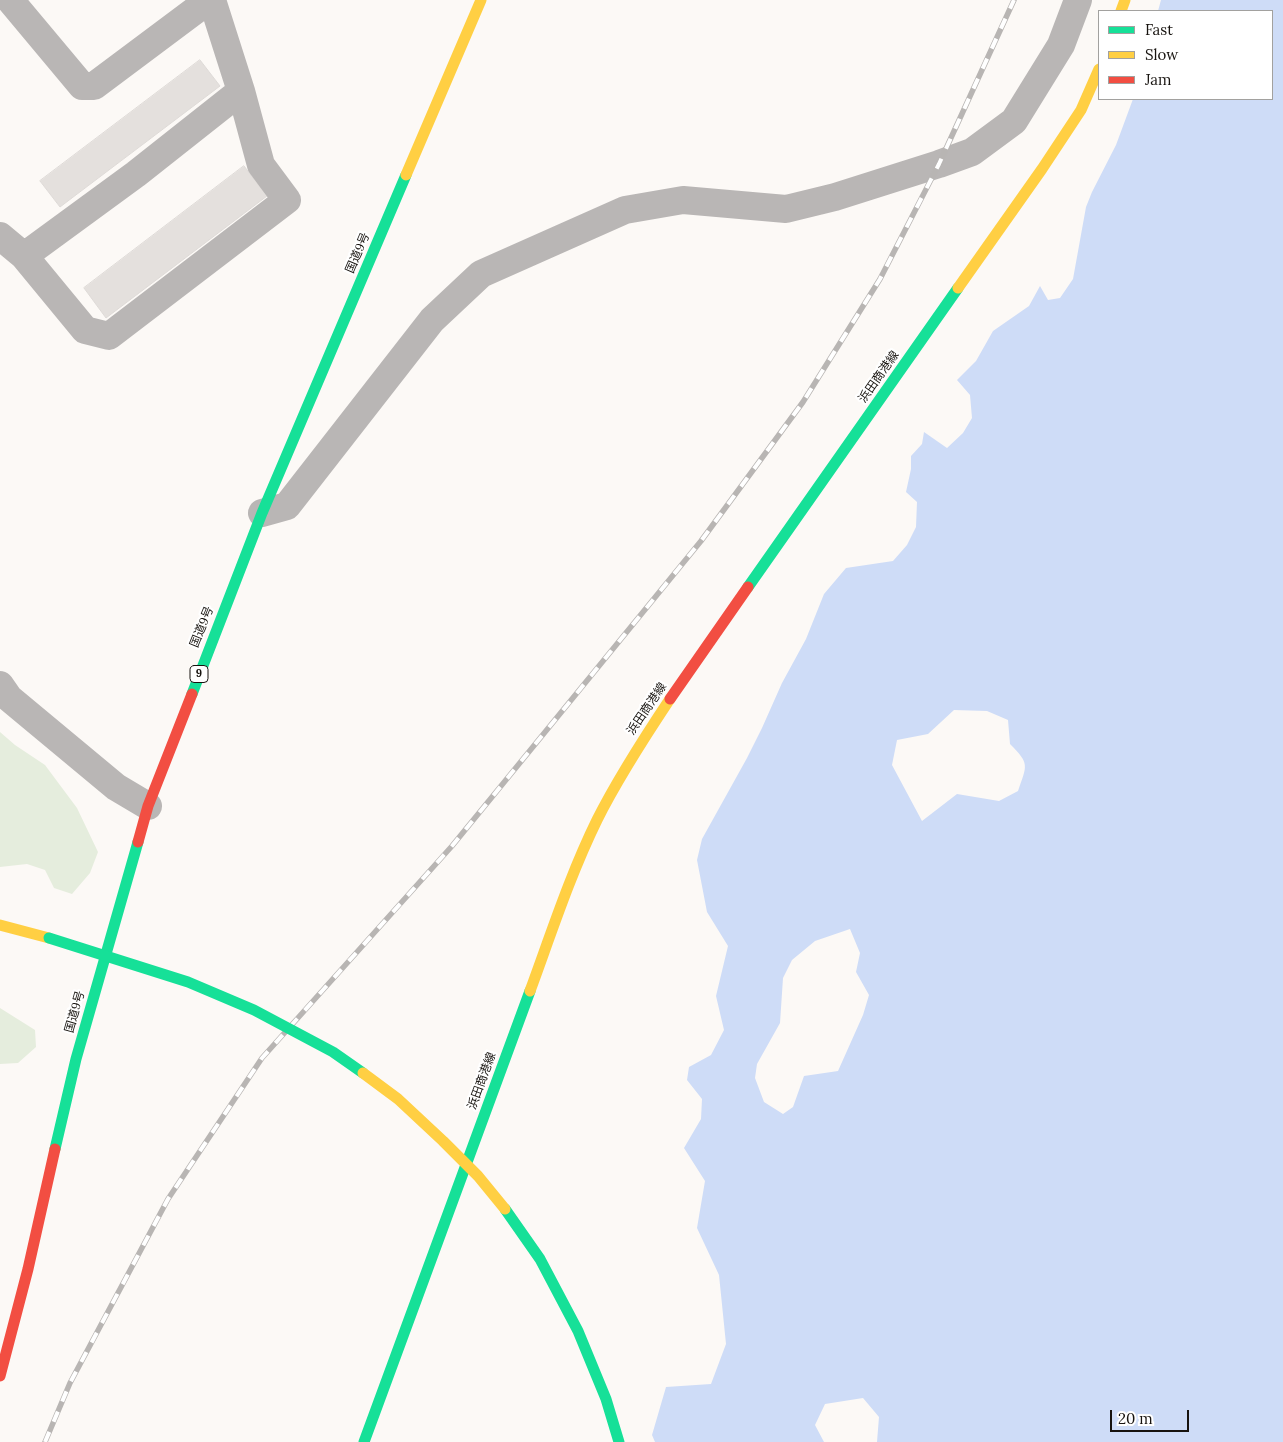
<!DOCTYPE html>
<html>
<head>
<meta charset="utf-8">
<style>
	body { margin:0 }
	#map { position:relative; width:1283px; height:1442px; overflow:hidden; background:#fcf9f6; font-family:Lora,serif }
	canvas { display:block }
	.legend { position:absolute; left:1098px; top:10px; width:175px; height:90px; box-sizing:border-box; background:#fff; border:1px solid #a2a19f; margin:0; padding:6px 9px; list-style:none; font-size:15px; color:#17130f }
	.legend li { display:flex; align-items:center; gap:10px; height:25px }
	.legend b { width:25px; border:1px solid #a2a19f }
	.scale { position:absolute; left:1110px; top:1410px; width:79px; height:22px; box-sizing:border-box; border:2px solid #17130f; border-top:0; padding-left:6px; font-size:15px; line-height:18px; white-space:nowrap; color:#17130f; -webkit-text-stroke:4px #fff; paint-order:stroke }
</style>
</head>
<body>
<div id="map">
<canvas width="1283" height="1442"></canvas>
<ul class="legend">
<li><b style="height:6px;background:#16e098"></b>Fast</li>
<li><b style="height:6px;background:#ffcf43"></b>Slow</li>
<li><b style="height:6px;background:#f24e42"></b>Jam</li>
</ul>
<div class="scale">20 m</div>
</div>
<script>
const context = document.querySelector('canvas').getContext('2d');
context.lineJoin = 'round';
function fill(path, color) {
  context.fillStyle = color;
  context.fill(path, 'evenodd');
}
function stroke(path, color, width, dash) {
  context.strokeStyle = color;
  context.lineWidth = width;
  context.lineCap = dash ? 'butt' : 'round';
  context.setLineDash(dash || []);
  context.stroke(path);
}
function label(font, color, halo, rows, align = 'center') {
  context.font = font + ' Lora,"Noto Sans JP",serif';
  context.lineWidth = 4.5;
  context.setLineDash([]);
  context.textBaseline = 'middle';
  context.strokeStyle = halo;
  context.fillStyle = color;
  for (const [text, x, y, turn = 0] of rows) {
    context.save();
    context.translate(x, y);
    context.rotate((+turn || 0) * Math.PI / 180);
    context.textAlign = isNaN(turn) ? turn : align;
    if (halo) context.strokeText(text, 0, 0);
    context.fillText(text, 0, 0);
    context.restore();
  }
}
const green = new Path2D(`
	M0,732L15,745L45,765L77,808L98,852L90,873L72,894L54,888L45,870L27,864L0,867Z
	M0,1008L35,1030L36,1047L18,1063L0,1064Z`);
const water = new Path2D(`
	M1161,0H1283V1442H877L879,1417L863,1398L825,1404L815,1425L824,1442H655L652,1435L666,1387L711,1384L726,1344L719,1275L697,1228L705,1181L684,1148L701,1119L702,1099L687,1080L689,1067L711,1055L724,1030L716,996L728,946L707,912L697,860L702,839L747,758L762,728L782,683L806,639L824,594L846,568L893,561L907,545L916,527L917,502L906,492L911,469V456L922,444L924,432L947,448L963,433L972,418L970,395L957,380L976,361L993,331L1029,306L1040,286L1048,300L1060,298L1073,279L1086,207L1092,192L1116,145L1133,99H1272V11H1158ZM954,710L987,711L1008,720L1010,744C1030,764 1027,765 1018,791L999,801L957,794L922,821L892,765L897,740L928,734ZM850,929L860,953L856,972L869,995L863,1015L838,1071L804,1076L793,1107L783,1114L764,1102L755,1078L757,1064L780,1023L783,978L792,960L815,941Z`);
const building = new Path2D(`
	M200,60L220,86L60,207L40,181Z
	M244,166L267,196L106,318L84,288Z`);
const street = new Path2D(`
	M10,0L82,86H94L209,0
	M0,236L24,256L85,330L109,336L287,200L261,165L241,91L212,0
	M24,256L136,174L241,91
	M262,513L287,506L432,320L481,274L625,210L683,200L786,209L835,197L939,164L972,152L1014,121L1061,45L1078,0
	M0,685L9,698L116,787L148,806`);
const fast = new Path2D(`
	M748,587L958,288
	M192,694L262,513L406,175
	M55,1149L76,1059L138,842
	M505,1209L540,1259L578,1331L606,1399L619,1442
	M364,1442L530,991`);
const slow = new Path2D(`
	M1121,11L1125,0
	M406,175L481,0
	M958,288L1042,169L1081,110L1099,69
	M0,925L49,938
	M530,991C551,934 570,875 597,820C618,778 644,738 670,699`);
const jam = new Path2D(`
	M670,699L748,587
	M138,842L148,806L192,694
	M0,1376L28,1269L55,1149`);
const rail = new Path2D(`
	M45,1442L70,1383L168,1199L262,1058L452,846L701,541L803,402L880,279L939,164L1014,0`);
const fastBridge = new Path2D(`
	M49,938L188,982L254,1010L333,1052L363,1073`);
const slowBridge = new Path2D(`
	M363,1073L398,1099L443,1141L478,1176L505,1209`);
const shields = [
	[199,674,18]
];
const shieldNames = [
	["9",199,674]
];
const streetNames = [
	["国道9号",358,253,-67],
	["浜田商港線",879,377,-55],
	["国道9号",202,627,-68],
	["浜田商港線",647,709,-56],
	["国道9号",75,1012,-74],
	["浜田商港線",482,1081,-70]
];
fill(green, '#e5eddd');
fill(water, '#cedcf7');
fill(building, '#e4e0dd');
stroke(building, '#dedad7', 1);
stroke(street, '#b9b6b5', 28);
stroke(fast, '#16e098', 11);
stroke(slow, '#ffcf43', 11);
stroke(jam, '#f24e42', 11);
stroke(rail, '#b8b5b3', 5.5);
stroke(rail, '#fff', 4, [11]);
stroke(fastBridge, '#16e098', 11);
stroke(slowBridge, '#ffcf43', 11);
for (const [x, y, w] of shields) {
  const box = new Path2D();
  box.roundRect(x - w / 2, y - 8.5, w, 17, 4);
  context.fillStyle = '#fff';
  context.fill(box);
  stroke(box, '#17130f', 1);
}
label('bold 11px', '#17130f', null, shieldNames);
label('12px', '#17130f', '#fff', streetNames);
</script>
</body>
</html>
